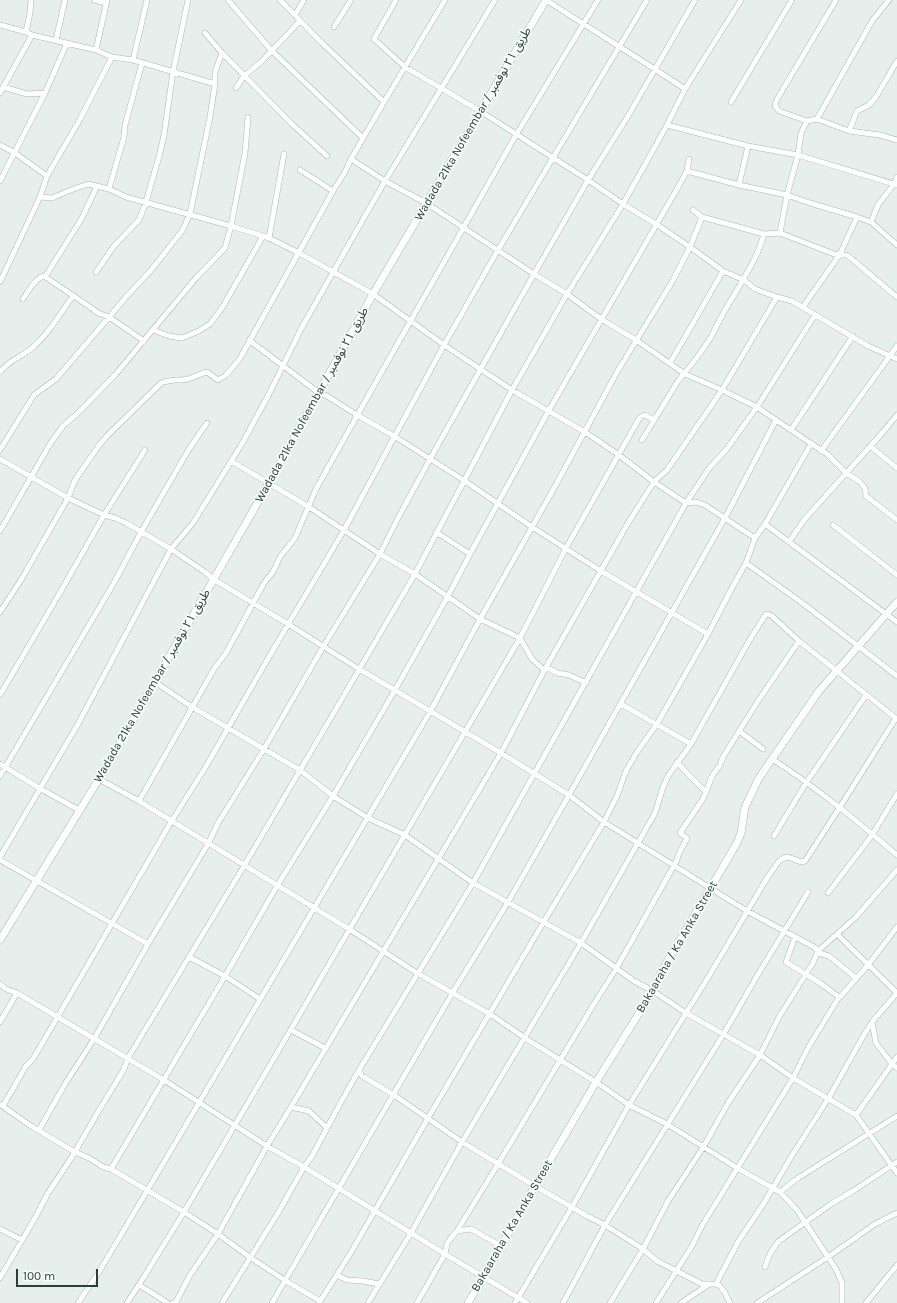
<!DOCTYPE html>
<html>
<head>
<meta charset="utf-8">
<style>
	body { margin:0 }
	#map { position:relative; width:897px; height:1303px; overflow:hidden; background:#e6efeb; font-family:Karla,sans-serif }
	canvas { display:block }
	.scale { position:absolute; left:16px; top:1269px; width:82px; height:18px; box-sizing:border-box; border:2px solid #24423a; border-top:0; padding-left:5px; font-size:12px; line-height:14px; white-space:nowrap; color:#24423a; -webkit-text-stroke:3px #f7fbf9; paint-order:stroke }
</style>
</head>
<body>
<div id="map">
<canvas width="897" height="1303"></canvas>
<div class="scale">100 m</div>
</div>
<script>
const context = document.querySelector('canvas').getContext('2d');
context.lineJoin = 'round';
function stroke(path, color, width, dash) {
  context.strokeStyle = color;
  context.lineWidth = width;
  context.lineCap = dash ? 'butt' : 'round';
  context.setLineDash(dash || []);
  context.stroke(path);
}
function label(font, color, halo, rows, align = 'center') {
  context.font = font + ' Karla,"Noto Sans Arabic",sans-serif';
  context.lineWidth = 3.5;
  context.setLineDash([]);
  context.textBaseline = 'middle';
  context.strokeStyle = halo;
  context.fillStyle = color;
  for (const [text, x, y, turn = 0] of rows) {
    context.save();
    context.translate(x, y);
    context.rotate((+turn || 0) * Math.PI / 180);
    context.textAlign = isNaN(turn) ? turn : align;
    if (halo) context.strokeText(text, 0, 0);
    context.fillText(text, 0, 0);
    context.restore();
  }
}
const street = new Path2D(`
	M94,0L106,3
	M228,0L271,50L363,138
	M396,0L374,39L405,67L480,111L588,180L623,204L656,224L690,247L723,271L744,280L755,289L777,297L792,301L868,346L897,359
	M495,0L385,181L349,244L301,329L270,392L243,442L193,523L171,549L205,572L213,579L288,624L359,669L501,753L569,795L604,822L747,911L814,947L818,951L837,934L897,993
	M546,0C592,30 639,58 685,89
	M836,0L776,101L775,106L779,111L807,121L817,119L849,131L880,135L897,140
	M295,15L304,0
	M0,25L26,32L32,35L96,50L112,57L133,60L215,84
	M334,27L351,0
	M26,32L30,13L31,0
	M205,33L222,53L292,124L327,156
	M56,40L65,0
	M96,50L107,0
	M133,60L147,0
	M3,87L27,94L45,93
	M236,88L244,76L261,62L300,21
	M0,93L32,35
	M384,102L445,0
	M731,102L792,0
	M817,119L872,21L889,0
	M667,125L748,146L798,155L897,185
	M849,131L857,111L869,105L876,97L897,61
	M0,145L15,153L47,176
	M300,170L333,191
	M687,171L739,185L787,195L810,203L857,217L871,222L897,245
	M0,181L45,93L67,43
	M739,185L748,146
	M40,197L52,198L71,190L88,184L109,189
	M693,210L702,217L764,234L780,233L834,254L847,255L897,297
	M871,222L878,205L894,184L897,177
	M780,233L787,195L798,155L801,133L807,121
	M269,238L284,154
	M96,272L114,246L139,220L146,202L160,153L164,135L173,72L188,0
	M45,277L82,218L97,186
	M0,282L40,197L47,176L79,121L112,57
	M23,299C28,292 35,278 44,276L90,307L98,313L109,317L144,341
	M803,307L840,254L857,217
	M153,330L169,336L182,338L199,331L210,324L222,308L263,236
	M250,339L253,343L319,393L327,396L357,415L394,436L465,481L532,527L601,571L708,634
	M670,363L723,271
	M0,372C11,358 19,359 32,348C49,334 60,313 73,296
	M776,420L827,454L846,473L859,481L865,488L866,496L897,520
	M791,430L853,336
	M642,440L678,381C690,367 701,353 711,337C718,323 725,309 733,297C745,276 758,257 764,234
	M870,446L897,468
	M0,450L34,395L56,379L127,296L152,269L182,231L190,214L210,117L215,84V72L222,53
	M821,451L897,346
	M0,459L68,498L104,515L115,518L126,523L171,549L78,724L0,857
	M231,461L309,507L380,554L415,574L480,619L520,638L532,659L543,669H550L557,673L569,675L586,683
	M686,503L710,467L726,450L757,407L815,315
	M686,503L696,502L705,505L755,538
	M765,524L897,622
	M833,525L897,575
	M0,531L50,444L63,426L77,414L115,375L196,278L225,248L231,226L245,153L248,117
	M436,532L470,554
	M789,542L804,520L883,432L897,415
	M746,563L801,602L897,676
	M0,612L21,580L68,498L75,480L100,444L107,436L161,383C170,379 179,381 188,379C194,377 200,374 207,372L218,380L226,375L239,360L333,191L345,172L351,159
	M155,682L192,707L300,770L333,796L368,818L405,835L473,883L581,943L634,981L653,991L686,1013L760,1055L793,1078L856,1115L897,1173
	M0,695L65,584L104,515L145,450
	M621,704L691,744
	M739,731L763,749
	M772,759C816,787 857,821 897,855
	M677,762L688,774L706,792
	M0,764L41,789L79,810
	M0,776L115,581L141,532L189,449L207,423
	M99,779L139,801L349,929L417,973L490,1014L525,1038L596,1082L629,1105L667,1124L737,1168L780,1192L797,1210L836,1269L842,1283V1303
	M139,801L214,669L226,653L264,583L273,572L280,557L295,538L316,489L372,389L516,135L598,0
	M774,836L806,783L866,695
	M0,860L148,944
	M828,893L872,835L897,794
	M837,934L856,917L897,870
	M795,937L786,962L820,983L839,997
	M818,953L829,956L856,978
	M189,957L225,976L260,999
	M0,984L6,989L17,993L164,1080L267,1146L304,1167L445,1254L527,1303
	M0,1022L17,993
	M872,1022L876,1043L892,1064L897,1068
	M291,1030L325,1048
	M1,1105L31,1126L75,1152L89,1158L103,1167L111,1169L184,1212L218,1234L251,1258L286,1281L320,1301
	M3,1106L26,1066L33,1059L171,822L205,768L273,650L344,530L444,345L373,294L299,253L269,238L231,226L126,197L109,189L124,137L125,125L142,63
	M291,1107L309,1111L327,1128
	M856,1115L897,1057
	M39,1130L65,1084L94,1039L148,944L208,844L218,823L264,749L323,647L380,554L398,518L430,459L534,274L588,180L628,116L695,0
	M111,1169L225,976L277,886L333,796L395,690L448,596L470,554L549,410L677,189L687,171L689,159
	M780,1192L798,1178L897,1116
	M0,1229L22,1240
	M457,1231L471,1229L501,1246
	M765,1267C768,1256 772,1249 779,1241L831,1204L853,1191L897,1162
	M337,1275L347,1280L363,1281L379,1284
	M0,1278L35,1218L48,1193L75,1152L98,1112L123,1071L128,1058L244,866L415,574L512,390L567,294L623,204L667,125L685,89L741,0
	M716,1284L738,1242L764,1203L791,1157L828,1099L865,1033L872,1022L897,993
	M139,1285L168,1303
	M78,1303L99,1272L430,712L480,619L553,490L617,372L672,282L690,247L702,217
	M127,1303L142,1280L184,1212L520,638L566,548L640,417L645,415L654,420
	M173,1303L176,1302L190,1275L218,1234L267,1146L291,1107L501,753L545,669L628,523L654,482L619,455L585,432L512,390L444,345L498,250L647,0
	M222,1303L278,1213L304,1167L312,1156L341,1102L359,1070
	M272,1303L453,992L508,902L569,795L725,518L776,420L757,407L722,390L685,374L636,340L601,319L567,294L534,274L426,203L385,181L351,159L384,102L322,43L280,0
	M319,1303L350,1254L428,1118L543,923L604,822L617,796L626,771L637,752L657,724L708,634L733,586L746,563L755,538L765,524L811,444
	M368,1303L411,1233L462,1142L581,943L655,813L663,787L668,776L691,744L749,641L766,614H768L772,616L799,641L897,719
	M417,1303L445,1254L447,1244L450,1239L457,1231L498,1164L592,1007L616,969L677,860C678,852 684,845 687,838L680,833L703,799L706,792L712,776L720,765L723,757L758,701L799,641
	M515,1303L572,1207L629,1105L709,976L767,878L779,861L784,858L788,857L801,862L805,861L840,807L896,718
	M563,1303L605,1225L723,1035L757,976L808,892
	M610,1303L643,1249L668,1201L704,1146L728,1103L760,1055L779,1017L813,963L818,951
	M656,1303L692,1246L703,1224L793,1078L808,1048L839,997L841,996L868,965L897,927
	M681,1303L708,1285
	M730,1303L725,1293L720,1286L716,1284H702L657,1261L643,1249L605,1225L587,1216L535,1186L462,1142L394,1095L362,1076L359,1070L473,883L686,503L654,482L667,470L722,390L777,297
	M757,1303L828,1257L875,1224L897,1213
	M866,1303L897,1265`);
const secondary = new Path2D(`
	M0,940L99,779L269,483L373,294L546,0
	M468,1303L484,1276L535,1186L596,1082L653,991L664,967L737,843L741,833L745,807L759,778L819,691L897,602`);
const streetNames = [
	["Wadada 21ka Nofeembar / طريق ٢١ نوفمبر",473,124,-60],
	["Wadada 21ka Nofeembar / طريق ٢١ نوفمبر",312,405,-61],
	["Wadada 21ka Nofeembar / طريق ٢١ نوفمبر",152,686,-60],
	["Bakaaraha / Ka Anka Street",677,947,-60],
	["Bakaaraha / Ka Anka Street",512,1226,-60]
];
stroke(street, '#a8b8b2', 6);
stroke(secondary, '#a4bbb3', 8);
stroke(street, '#fff', 5);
stroke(secondary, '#fff', 7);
label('12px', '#24423a', '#f7fbf9', streetNames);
</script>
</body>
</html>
